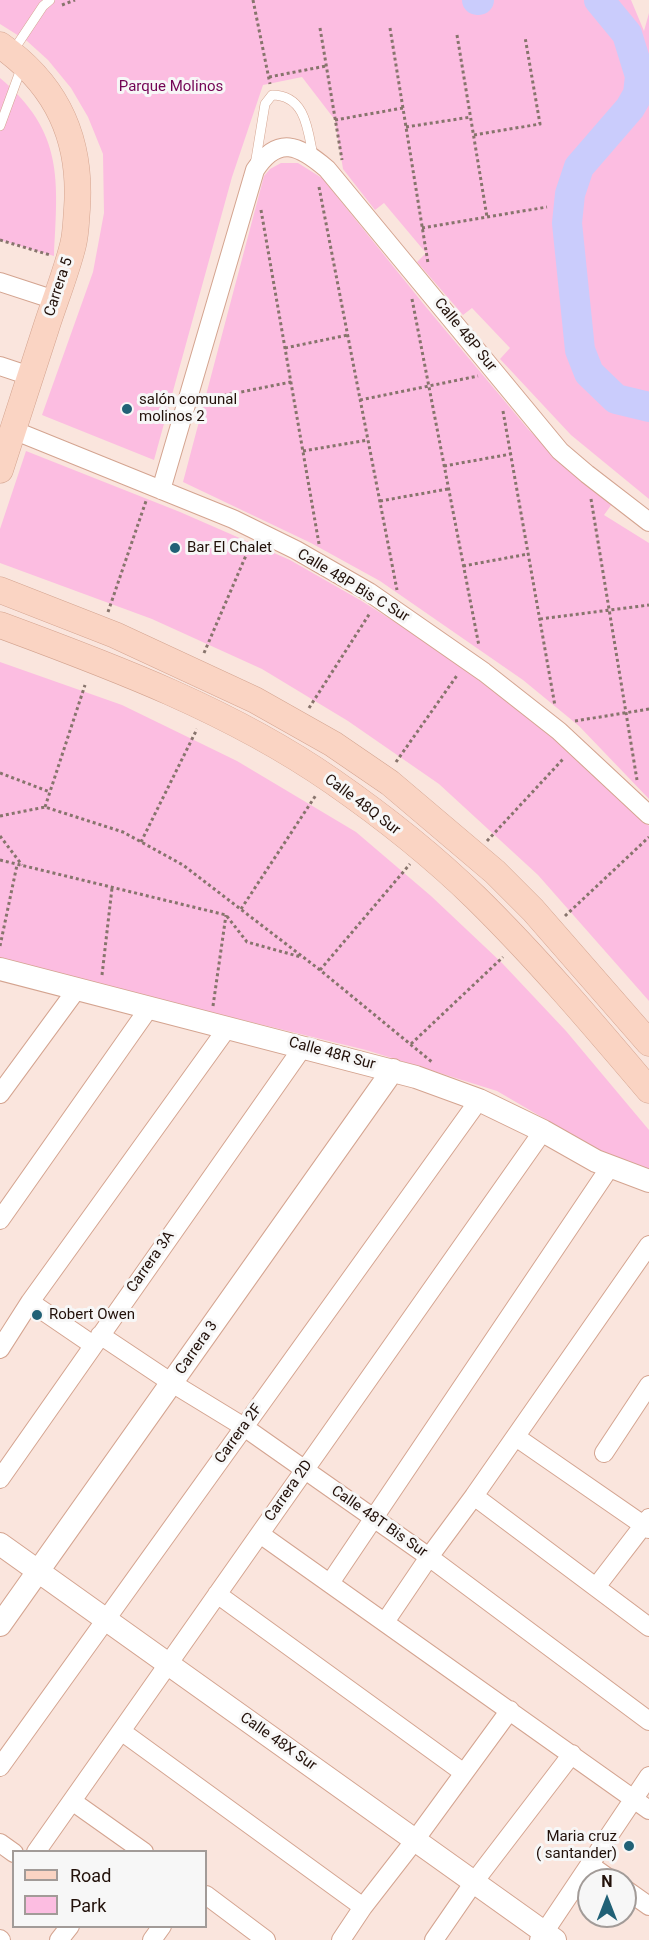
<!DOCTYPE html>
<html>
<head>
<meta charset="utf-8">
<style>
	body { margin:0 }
	#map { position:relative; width:649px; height:1940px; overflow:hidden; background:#fae5dd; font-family:Roboto,sans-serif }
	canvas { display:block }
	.legend { position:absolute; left:12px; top:1850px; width:195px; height:78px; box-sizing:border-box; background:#f7f7f7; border:2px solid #a29b98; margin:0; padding:8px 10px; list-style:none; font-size:18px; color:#22110a }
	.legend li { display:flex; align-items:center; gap:12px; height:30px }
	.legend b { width:30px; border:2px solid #a29b98 }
	.north { position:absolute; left:577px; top:1868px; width:60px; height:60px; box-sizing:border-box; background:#f7f7f7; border:2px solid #a29b98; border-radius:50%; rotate:0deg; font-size:16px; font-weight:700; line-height:24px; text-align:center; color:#22110a }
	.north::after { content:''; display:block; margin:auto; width:21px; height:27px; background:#216176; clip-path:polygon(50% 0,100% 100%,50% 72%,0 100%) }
</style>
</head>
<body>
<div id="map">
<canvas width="649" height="1940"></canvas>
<ul class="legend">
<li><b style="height:8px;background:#fad4c3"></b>Road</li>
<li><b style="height:16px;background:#fcbde1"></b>Park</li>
</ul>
<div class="north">N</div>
</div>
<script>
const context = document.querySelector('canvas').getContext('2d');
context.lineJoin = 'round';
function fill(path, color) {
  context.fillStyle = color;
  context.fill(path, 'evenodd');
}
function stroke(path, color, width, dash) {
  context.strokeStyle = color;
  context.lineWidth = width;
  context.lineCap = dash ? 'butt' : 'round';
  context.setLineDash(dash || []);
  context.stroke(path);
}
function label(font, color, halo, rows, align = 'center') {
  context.font = font + ' Roboto,sans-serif';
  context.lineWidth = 6;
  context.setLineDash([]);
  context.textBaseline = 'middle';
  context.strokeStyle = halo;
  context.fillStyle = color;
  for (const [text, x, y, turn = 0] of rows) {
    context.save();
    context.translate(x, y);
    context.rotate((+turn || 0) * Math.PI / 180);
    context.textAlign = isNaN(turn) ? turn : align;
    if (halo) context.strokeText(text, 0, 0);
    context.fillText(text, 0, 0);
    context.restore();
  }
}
const green = new Path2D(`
	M0,0H631L644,31L649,13V499L571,435L500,359L510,348L472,308L463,315L417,262L426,253L384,203L375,210L343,169L335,120L302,77L263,85L232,177L154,460L42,415L93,272L104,213L103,154L88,117L71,88L48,60L27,41L0,24Z
	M0,78C64,132 58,179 54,256L0,240Z
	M281,163H298L322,178L426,307L528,429L577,478L612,504L604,515L649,543V799L579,726L523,680L380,581L311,543L183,482L264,176L270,169Z
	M26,451L180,512L290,560L360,600L430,644L560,740L649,826V1001L538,875L439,784L348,721L262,669L152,619L0,563V529Z
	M0,662L122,705L237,761L356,832L431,896L502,963L566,1031L649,1130V1174L624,1165L497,1091L366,1050L0,961Z`);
const river = new Path2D(`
	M477,0H479
	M599,0L627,34L640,76L638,94L630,108L579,167L570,194L567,223L580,350L589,373L616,399L649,407`);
const path = new Path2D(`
	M253,0L270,84
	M62,5L75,0
	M320,28L342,160
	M390,28L428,263
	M457,35L487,217
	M269,77L326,66
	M335,120L403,108
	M406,127L471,117
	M474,135L540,124L525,37
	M319,187L397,590
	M261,210L319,544
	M422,228L547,207
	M0,240L50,255
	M412,299L479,646
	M285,348L348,335
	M206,399L291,382
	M360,400L478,376
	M503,411L555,706
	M303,451L368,440
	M444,466L511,454
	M591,499L637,780
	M380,501L448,489
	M463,566L528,554
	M108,612L146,501
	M540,619L649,605
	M204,653L250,546
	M309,708L370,613
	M575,721L649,709
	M396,762L458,674
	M0,773L50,792
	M45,807L85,685
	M0,816L45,807L123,832L183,865L320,970L432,1062
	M0,836L22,865
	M487,841L564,758
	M141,842L197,729
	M0,860L226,915L247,942L301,957
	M241,909L316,795
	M565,916L649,837
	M0,946L17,865
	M320,970L410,864
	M102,975L112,888
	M213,1006L226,915
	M411,1044L503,957`);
const service = new Path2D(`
	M13,51L43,6L50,0
	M0,126L22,66
	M255,165L265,104L272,95C306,95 308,131 313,156`);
const minor = new Path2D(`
	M0,282L55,300
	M0,366L30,376
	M13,430L233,519L296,550L369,592L484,672L559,731L649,815
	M161,490L255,170C278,135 299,145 327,169L560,451L587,474L649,522
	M0,1094L77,989
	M0,1220L149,1008
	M30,1302L93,1345
	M100,1335L172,1383L244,1427L429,1557L649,1721
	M0,1349L30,1302L228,1027
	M516,1437L649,1529
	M604,1453L649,1385
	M0,1479L303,1047
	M474,1496L649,1627
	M260,1534L649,1810
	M330,1583L610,1167
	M596,1587L649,1518
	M217,1594L464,1773
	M385,1622L429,1557L474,1496L649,1245
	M121,1731L363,1907
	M0,1767L479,1100
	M72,1801L144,1852
	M0,1843L14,1853
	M36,1852L543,1131
	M590,1865L611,1880
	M625,1889L649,1906
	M206,1895L266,1940
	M0,1939L1,1940
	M59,1940L70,1926
	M152,1940L162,1926
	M341,1940L363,1907L415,1840L510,1710
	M434,1940L474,1882L572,1754
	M539,1940L649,1776`);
const tertiary = new Path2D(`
	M0,969L416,1077L479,1100L543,1131L596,1161L649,1181
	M0,1544L555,1940
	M0,1625L393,1070`);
const secondary = new Path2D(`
	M0,45C57,85 82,139 77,209C76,221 76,233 73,245C66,273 55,300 46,328C31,375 15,423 0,470
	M0,590L115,635L255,700L333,744L390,783L495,872L533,910L649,1043
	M0,625C114,667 231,711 332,781C381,815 433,856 476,898C537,958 593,1024 649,1090`);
const markers = [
	[127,409,6,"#216176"],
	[175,548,6,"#216176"],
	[37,1315,6,"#216176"],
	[629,1846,6,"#216176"]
];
const parkNames = [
	["Parque Molinos",171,87]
];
const streetNames = [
	["Carrera 5",59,287,-72],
	["Calle 48P Sur",465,335,51],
	["Calle 48P Bis C Sur",353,586,31],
	["Calle 48Q Sur",362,805,37],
	["Calle 48R Sur",332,1054,15],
	["Carrera 3A",151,1262,-55],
	["Carrera 3",197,1348,-55],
	["Carrera 2F",239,1434,-54],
	["Carrera 2D",289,1491,-55],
	["Calle 48T Bis Sur",379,1522,35],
	["Calle 48X Sur",278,1742,35]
];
const poiNames = [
	["salón comunal",139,400],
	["molinos 2",139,417],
	["Bar El Chalet",187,548],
	["Robert Owen",49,1315],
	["Maria cruz",617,1837,"right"],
	["( santander)",617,1854,"right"]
];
fill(green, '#fcbde1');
stroke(river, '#caccfc', 30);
stroke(service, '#d4a490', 10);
stroke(minor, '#d4a490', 20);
stroke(tertiary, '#d4a490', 24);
stroke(secondary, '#d4a490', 27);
stroke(path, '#87746c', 3, [3, 3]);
stroke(service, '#fff', 9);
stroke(minor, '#fff', 18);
stroke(tertiary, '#fff', 22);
stroke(secondary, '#fad4c3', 26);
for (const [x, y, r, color] of markers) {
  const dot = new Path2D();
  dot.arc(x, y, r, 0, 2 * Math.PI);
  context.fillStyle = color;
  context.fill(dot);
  stroke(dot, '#f7f7f7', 2);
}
label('15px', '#730555', '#f7f7f7', parkNames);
label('15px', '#22110a', '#f7f7f7', streetNames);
label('15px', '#22110a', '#f7f7f7', poiNames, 'left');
</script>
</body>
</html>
